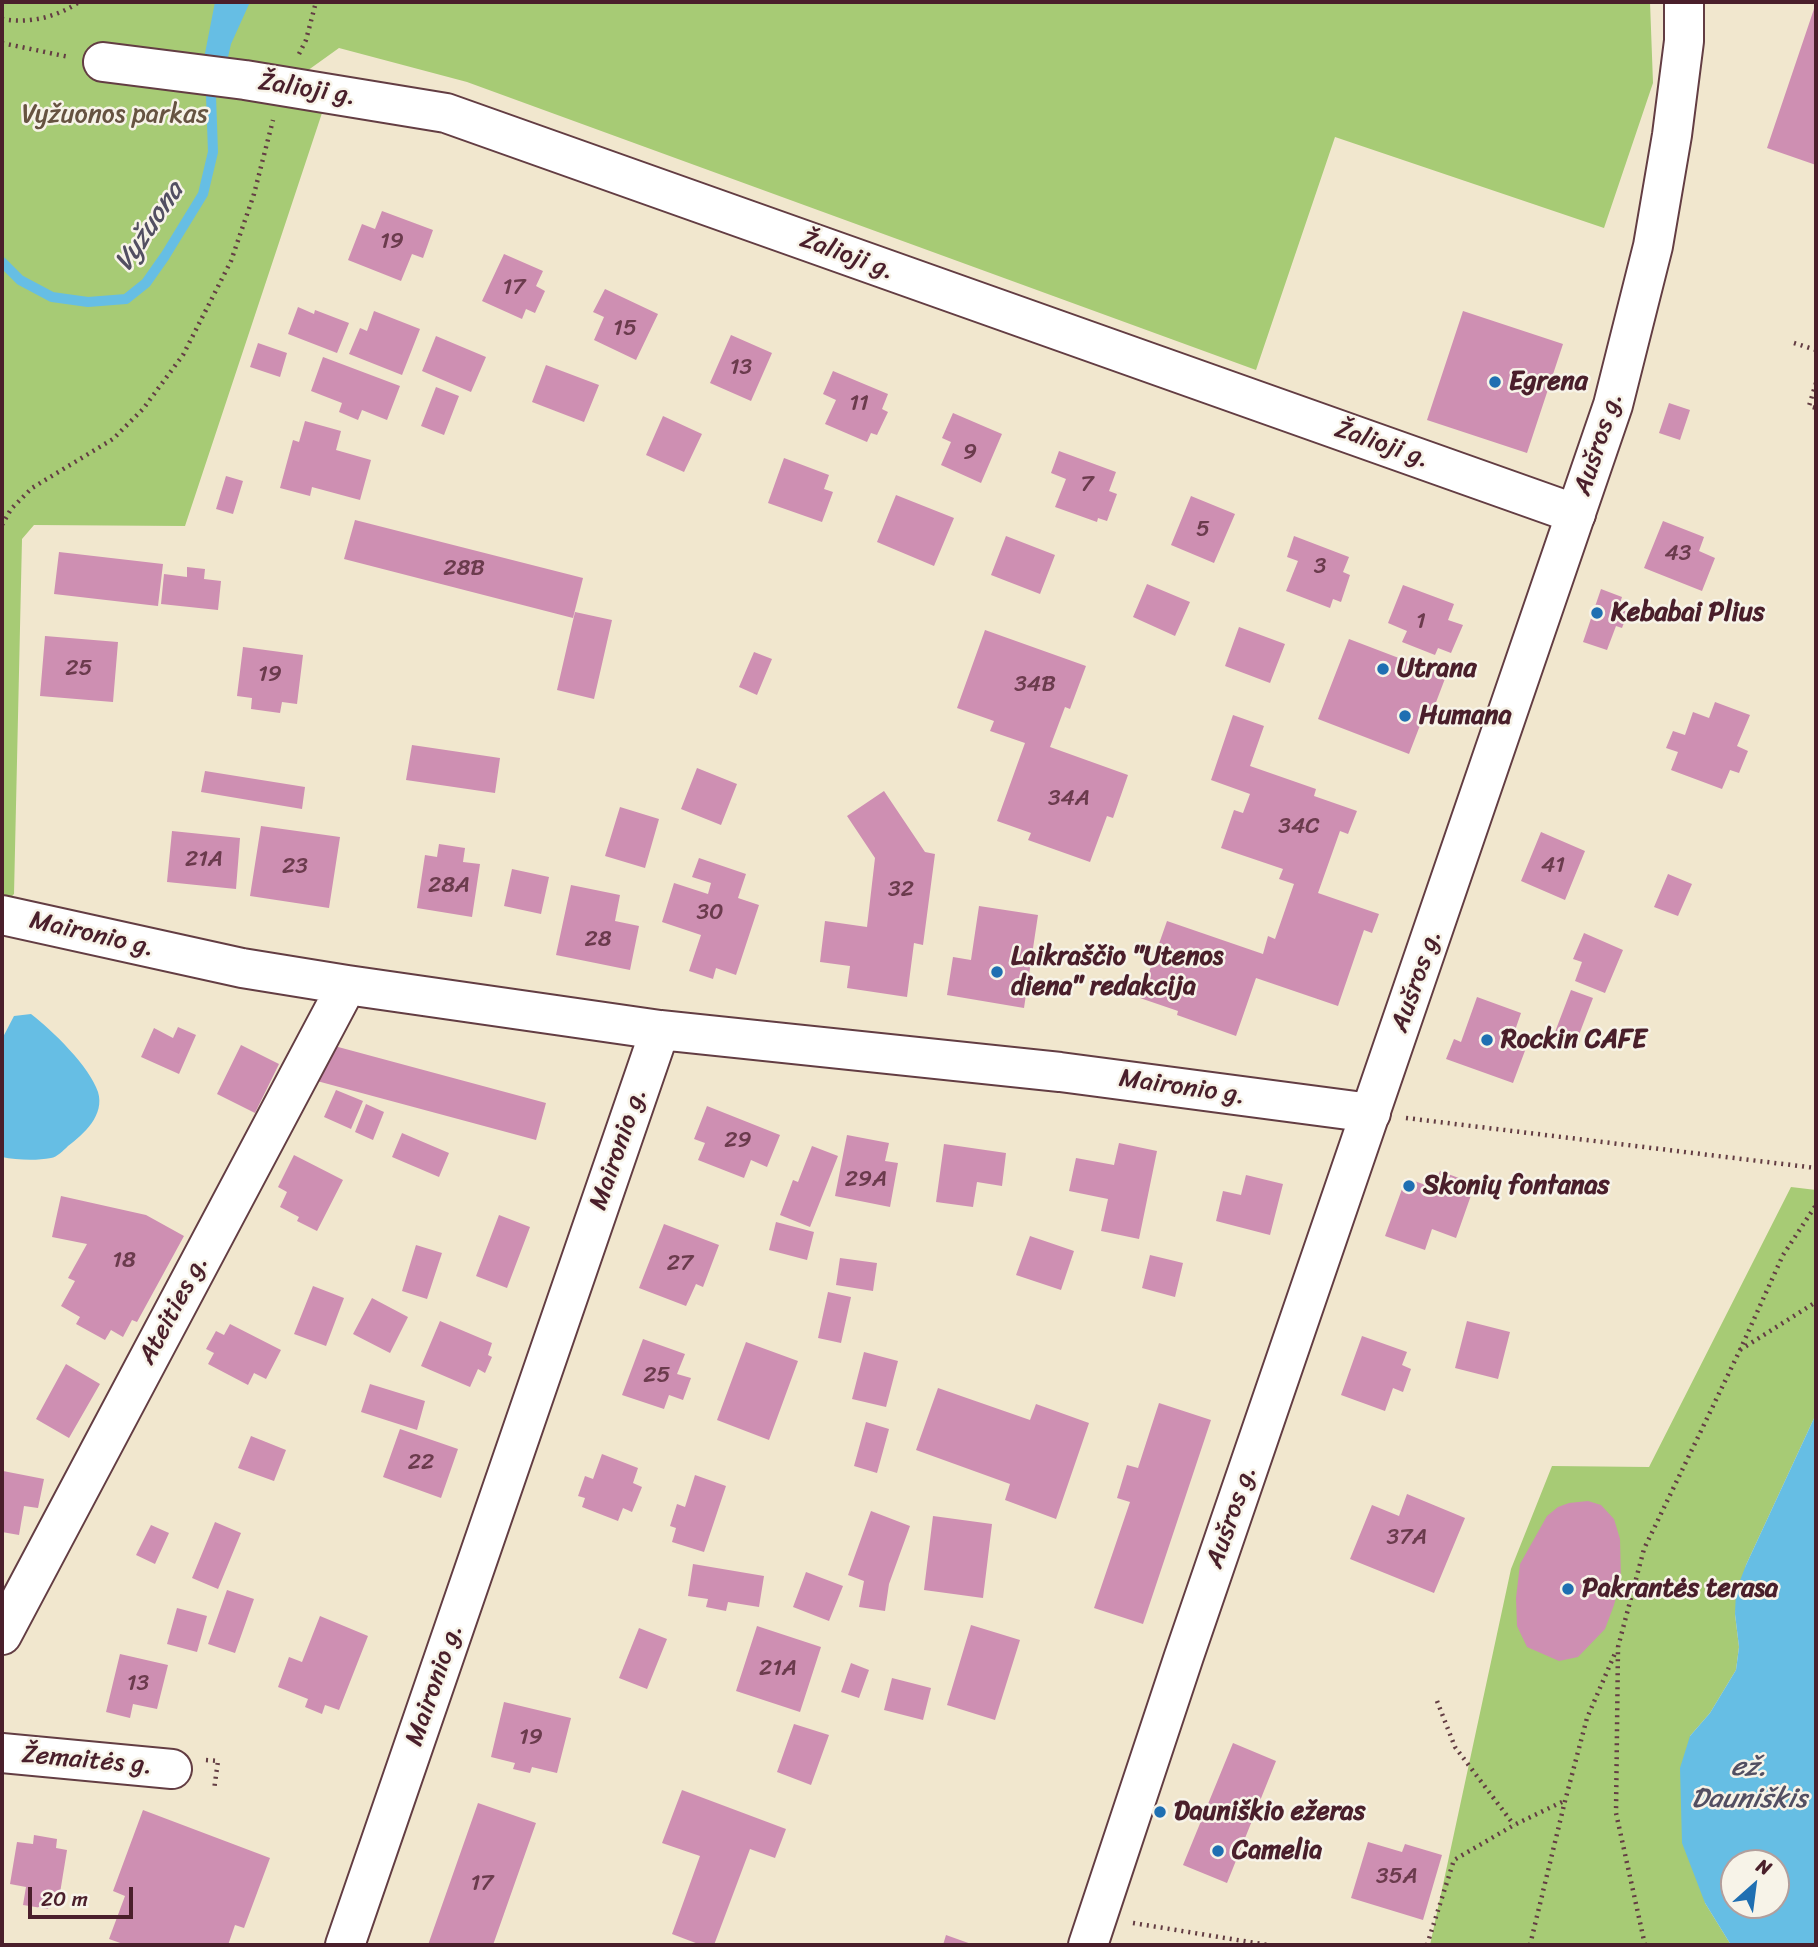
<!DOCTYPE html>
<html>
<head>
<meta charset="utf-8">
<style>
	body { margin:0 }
	#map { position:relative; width:1818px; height:1947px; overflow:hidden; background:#f1e7ce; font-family:Sriracha,sans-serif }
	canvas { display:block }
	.frame { position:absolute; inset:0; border:4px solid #4a1f2b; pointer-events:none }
	.north { position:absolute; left:1720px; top:1849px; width:70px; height:70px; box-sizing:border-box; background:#f7f3e8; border:2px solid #b29e9c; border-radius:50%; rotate:28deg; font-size:19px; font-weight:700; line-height:28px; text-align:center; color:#4a1f2b }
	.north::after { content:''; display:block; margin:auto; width:24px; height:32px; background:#1f6fb2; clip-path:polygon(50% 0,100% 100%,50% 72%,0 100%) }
	.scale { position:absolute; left:28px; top:1887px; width:105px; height:32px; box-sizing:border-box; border:4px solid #4a1f2b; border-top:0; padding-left:9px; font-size:21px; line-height:24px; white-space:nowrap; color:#4a1f2b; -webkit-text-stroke:5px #f7f3e8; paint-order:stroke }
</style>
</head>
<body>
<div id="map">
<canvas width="1818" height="1947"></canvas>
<div class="frame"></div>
<div class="north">N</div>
<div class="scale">20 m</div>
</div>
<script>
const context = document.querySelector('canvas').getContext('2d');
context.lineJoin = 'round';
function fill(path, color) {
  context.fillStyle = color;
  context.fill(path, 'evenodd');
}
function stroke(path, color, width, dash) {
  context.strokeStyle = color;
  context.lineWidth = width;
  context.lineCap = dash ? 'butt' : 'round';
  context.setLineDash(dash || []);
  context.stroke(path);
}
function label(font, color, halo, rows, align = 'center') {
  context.font = font + ' Sriracha,sans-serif';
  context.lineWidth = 5;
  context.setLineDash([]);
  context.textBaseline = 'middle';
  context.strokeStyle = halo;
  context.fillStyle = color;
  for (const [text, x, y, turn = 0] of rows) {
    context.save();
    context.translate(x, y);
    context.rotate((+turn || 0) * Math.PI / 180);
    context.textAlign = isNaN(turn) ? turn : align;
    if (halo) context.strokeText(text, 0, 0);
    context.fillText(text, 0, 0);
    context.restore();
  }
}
const green = new Path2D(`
	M2,2H1650L1653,83L1604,228L1335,137L1256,370L467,82L339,48L272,96L322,113L185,526L34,525L22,539L14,894L2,906Z
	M1791,1187L1816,1190V1414L1746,1565L1735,1614L1739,1647L1736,1670L1710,1713L1690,1736L1705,1903L1731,1945H1430L1511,1569L1552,1466L1649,1467Z`);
const water = new Path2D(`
	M215,2H250L231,44L226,66L198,89Z
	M31,1014C52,1030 90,1067 98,1092C105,1115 84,1134 68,1146C63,1151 57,1157 51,1158C36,1161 16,1160 2,1157V1039L14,1016Z
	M1816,1414V1945H1731L1705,1903L1682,1843L1680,1768L1690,1736L1710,1713L1736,1670L1739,1647L1735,1614L1736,1591L1746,1565ZM1734,1863H1776V1905H1734Z`);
const stream = new Path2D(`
	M2,262L20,280L52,297L88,302L126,299L146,283L165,256L203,194L213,152L211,96L213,81`);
const building = new Path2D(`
	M1816,3V165L1767,148Z
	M382,211L433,230L423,258L412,254L401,281L348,260L362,224L375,229Z
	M504,254L543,271L536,286L545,291L535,313L526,309L522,319L482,301Z
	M605,289L658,314L636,360L594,340L604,317L593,312Z
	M298,307L314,314L315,310L349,323L337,353L288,334Z
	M374,311L420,329L402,375L349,354L360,328L367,331Z
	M1463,311L1563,344L1527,453L1427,420Z
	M731,335L772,353L751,401L710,383Z
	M436,336L486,357L471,392L422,371Z
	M258,343L287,353L280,377L250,367Z
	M323,357L400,386L387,420L362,410L358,420L339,412L342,403L311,391Z
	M546,365L599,385L584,422L532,402Z
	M833,371L888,394L882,409L888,412L877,435L871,433L867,442L825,424L836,400L823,394Z
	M436,387L459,396L444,435L421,426Z
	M1669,403L1690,410L1680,440L1659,433Z
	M953,413L1002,434L981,483L941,465L951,442L942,438Z
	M663,416L702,434L684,472L646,455Z
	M305,421L341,431L336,450L371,460L360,500L312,487L310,496L280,488L293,440L299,442Z
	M1059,451L1116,472L1109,491L1117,494L1107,521L1098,518L1097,522L1055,507L1066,479L1051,473Z
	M784,458L829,475L824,489L833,492L822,522L768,503Z
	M226,476L243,481L233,514L216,509Z
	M896,495L954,518L934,566L877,542Z
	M1191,496L1235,514L1214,563L1171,545Z
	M355,520L583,578L573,618L344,559Z
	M1663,521L1704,537L1699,551L1715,558L1702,591L1644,568Z
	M1006,536L1055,555L1040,594L991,575Z
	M1294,536L1349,557L1343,572L1350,575L1341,602L1333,599L1330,608L1286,591L1298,561L1287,557Z
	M59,552L163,564L158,606L54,594Z
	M187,567L205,569L204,579L221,581L218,610L161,604L164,574L187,577Z
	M1147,584L1190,602L1175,636L1133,617Z
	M1403,585L1454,604L1448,620L1463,625L1451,653L1438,648L1435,655L1402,642L1407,631L1388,623Z
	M1601,589L1622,597L1618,609L1628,612L1622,628L1616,626L1607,650L1583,642Z
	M575,612L612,620L594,699L557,690Z
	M1239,627L1285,644L1270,683L1225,666Z
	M985,630L1086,666L1070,709L1065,707L1050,747L1128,775L1113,818L1107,816L1090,862L1028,840L1031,833L997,821L1025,743L990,731L994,721L957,708Z
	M45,636L118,642L113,702L40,696Z
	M1349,639L1446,676L1430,718L1424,715L1409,754L1318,719Z
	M243,647L303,655L297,704L282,702L280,713L251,709L252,698L237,696Z
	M754,652L772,659L757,695L739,687Z
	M1715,702L1750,715L1737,746L1748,751L1739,773L1730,770L1722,789L1671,770L1678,752L1666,748L1673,731L1685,735L1693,712L1709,718Z
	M1233,715L1264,726L1250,766L1316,789L1314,796L1357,811L1348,834L1340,831L1318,893L1379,914L1372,933L1364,930L1338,1006L1256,978L1236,1036L1177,1015L1178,1011L1140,998L1167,921L1263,954L1268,936L1275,939L1294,884L1279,879L1283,869L1221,848L1234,810L1243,813L1250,794L1211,780Z
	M412,745L500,758L495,793L406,780Z
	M697,768L737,784L721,825L681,809Z
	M205,771L305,787L302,809L201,792Z
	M884,791L925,852L935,854L923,945L914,943L907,997L847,988L850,966L820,962L825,921L867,927L875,858L847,816Z
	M620,807L659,819L645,868L605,856Z
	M261,826L340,837L329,908L250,896Z
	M172,831L240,838L236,889L167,882Z
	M1541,832L1585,851L1565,900L1521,881Z
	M439,844L465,848L463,862L480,864L472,917L417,908L425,855L437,857Z
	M699,858L746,874L738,898L759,905L736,975L716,968L713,979L689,971L701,935L662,922L674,883L708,894L711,883L692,877Z
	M512,869L549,877L541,914L504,906Z
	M1668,874L1692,884L1678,916L1654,907Z
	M571,885L620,895L615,921L639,926L630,970L556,955Z
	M979,906L1038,915L1024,1008L947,995L953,957L971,960Z
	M1584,933L1623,950L1605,993L1575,981L1582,962L1573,959Z
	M1571,990L1593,998L1577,1040L1555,1032Z
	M1477,997L1521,1013L1511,1042L1526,1048L1513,1083L1446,1059L1454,1039L1461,1042Z
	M178,1027L196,1035L179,1074L141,1057L154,1028L173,1038Z
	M327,1044L546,1103L536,1140L317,1081Z
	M241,1045L279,1064L255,1113L217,1094Z
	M336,1090L363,1101L351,1129L324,1117Z
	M366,1104L384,1112L373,1140L355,1132Z
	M707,1106L780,1135L767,1167L751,1160L744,1178L698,1160L705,1143L694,1139Z
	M402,1133L449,1153L439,1177L392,1157Z
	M847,1135L889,1143L885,1161L898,1163L890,1207L835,1196Z
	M1119,1143L1157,1151L1139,1239L1101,1231L1108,1199L1069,1191L1076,1158L1114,1165Z
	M944,1144L1006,1153L1002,1186L977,1182L973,1207L936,1202Z
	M812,1146L838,1156L810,1227L780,1215L793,1180L798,1182Z
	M294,1155L343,1180L317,1231L297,1221L299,1217L280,1207L287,1192L278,1187Z
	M1440,1171L1475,1184L1456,1238L1432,1229L1425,1250L1385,1236L1406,1178L1434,1188Z
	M1246,1175L1283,1184L1270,1235L1216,1221L1223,1191L1241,1195Z
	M61,1196L146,1215L184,1236L137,1322L132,1320L123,1337L111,1330L105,1340L76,1324L80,1317L61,1306L75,1281L68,1278L87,1244L52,1237Z
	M499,1215L530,1227L507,1288L476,1276Z
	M776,1222L814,1232L807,1260L769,1250Z
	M664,1224L719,1245L703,1287L696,1284L686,1306L639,1288Z
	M1030,1236L1074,1251L1061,1290L1016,1275Z
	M416,1245L442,1253L427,1299L402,1291Z
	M1150,1255L1183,1263L1175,1297L1142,1288Z
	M840,1258L877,1263L873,1291L836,1285Z
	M313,1286L344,1298L326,1346L294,1334Z
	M828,1292L851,1297L841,1343L818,1338Z
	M372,1298L408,1317L390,1353L353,1334Z
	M440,1321L492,1343L488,1355L492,1357L485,1373L478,1369L470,1387L421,1366Z
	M1467,1321L1510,1332L1498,1379L1455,1368Z
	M230,1324L281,1350L266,1379L254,1373L248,1385L208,1364L214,1353L206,1349L216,1331L224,1335Z
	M1362,1336L1407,1352L1402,1365L1411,1369L1403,1392L1393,1388L1385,1411L1341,1395Z
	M643,1339L685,1354L677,1374L691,1378L683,1400L669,1395L664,1409L622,1395Z
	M746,1342L798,1361L769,1440L717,1420Z
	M864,1352L898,1361L886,1407L852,1399Z
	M66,1364L100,1384L69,1438L36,1419Z
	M370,1384L425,1401L417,1430L361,1412Z
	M938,1388L1030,1420L1036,1404L1089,1423L1056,1519L1005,1500L1010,1484L916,1450Z
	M1159,1403L1211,1420L1143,1624L1094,1608L1130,1502L1117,1498L1127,1465L1138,1468Z
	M866,1422L889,1429L877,1473L854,1466Z
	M400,1429L458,1449L441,1498L383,1477Z
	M251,1436L286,1450L274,1481L238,1468Z
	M602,1454L638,1468L633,1483L642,1487L632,1512L623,1508L618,1521L582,1507L585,1498L578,1496L585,1476L593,1479Z
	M3,1471L44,1479L38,1508L24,1506L19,1535L2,1532Z
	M695,1475L726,1486L704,1552L672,1542L676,1528L670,1526L677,1504L685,1507Z
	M1407,1494L1465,1518L1434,1593L1350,1559L1372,1505L1399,1516Z
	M1588,1501L1601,1505L1614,1519L1620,1539L1621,1579L1614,1605L1605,1629L1578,1657L1559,1661L1527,1647L1517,1626L1516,1598L1520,1564L1547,1516L1558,1507L1569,1503Z
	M871,1511L910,1526L889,1584L885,1611L859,1607L864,1581L848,1575Z
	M933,1516L992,1524L983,1598L924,1590Z
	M215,1522L241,1533L218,1589L192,1578Z
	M151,1525L169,1533L155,1564L136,1555Z
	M693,1564L764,1576L759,1607L728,1602L726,1611L706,1607L708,1599L688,1596Z
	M806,1572L843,1586L829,1621L793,1607Z
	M227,1590L254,1599L235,1653L208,1644Z
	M177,1608L207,1616L197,1652L167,1644Z
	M320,1616L368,1636L339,1710L325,1705L322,1714L305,1707L308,1699L278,1687L289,1657L302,1662Z
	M971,1625L1020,1640L995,1720L947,1705Z
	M757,1626L821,1647L800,1712L736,1691Z
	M639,1628L667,1639L647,1689L619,1678Z
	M120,1654L168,1665L157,1709L133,1704L130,1718L106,1712Z
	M851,1663L869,1670L859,1698L841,1692Z
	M892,1678L931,1688L923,1720L884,1710Z
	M504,1702L571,1718L557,1773L532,1767L530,1773L513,1769L515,1763L491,1757Z
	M794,1724L829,1735L811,1785L777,1772Z
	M1233,1743L1276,1761L1227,1883L1183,1865Z
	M682,1790L786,1829L775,1858L750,1849L714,1945H701L672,1934L700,1856L662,1843Z
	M478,1803L536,1823L493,1945H428Z
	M143,1810L270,1858L244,1928L235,1925L228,1945H126L109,1939L125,1896L113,1891Z
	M34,1835L57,1839L56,1848L67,1850L60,1893L51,1892L48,1909L23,1905L26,1887L10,1884L17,1842L33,1844Z
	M1368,1842L1402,1852L1405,1844L1442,1855L1423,1920L1351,1898Z
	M946,1935L974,1945H943Z`);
const path = new Path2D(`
	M2,19C29,24 57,17 79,2
	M2,43L69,57
	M299,54L306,40L316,2
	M1794,343L1816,350
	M1816,383L1809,406L1816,408
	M2,525L11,509L32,488L113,439L143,409L183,355L231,261L254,194L273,120
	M1406,1118L1816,1168
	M1740,1350L1816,1302
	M1437,1701L1455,1747L1514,1825
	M206,1760L218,1761L214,1790
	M1133,1923L1268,1945
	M1427,1945L1454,1860L1514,1825L1564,1801
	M1530,1945L1565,1801L1587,1718L1616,1651
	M1645,1945L1616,1813L1618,1647L1644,1549L1740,1350L1783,1255L1816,1205`);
const minor = new Path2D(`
	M103,62L245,80L446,113L1576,514
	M2,915L242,968L347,985L660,1030L1060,1072L1371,1113
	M2,1635L347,985
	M2,1753L172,1769
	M345,1945L660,1030`);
const tertiary = new Path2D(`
	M1088,1945L1184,1656L1613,405L1653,246L1672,135L1684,41V2`);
const markers = [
	[1495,382,7,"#1f6fb2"],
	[1597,613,7,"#1f6fb2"],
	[1383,669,7,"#1f6fb2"],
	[1405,716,7,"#1f6fb2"],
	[997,972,7,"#1f6fb2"],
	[1487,1040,7,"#1f6fb2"],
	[1409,1186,7,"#1f6fb2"],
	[1568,1589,7,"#1f6fb2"],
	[1160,1812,7,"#1f6fb2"],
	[1218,1851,7,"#1f6fb2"]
];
const numberNames = [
	["19",392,242],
	["17",514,288],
	["15",625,329],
	["13",741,368],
	["11",859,404],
	["9",970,453],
	["7",1087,485],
	["5",1203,530],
	["43",1678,554],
	["3",1320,567],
	["28B",464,569],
	["1",1421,622],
	["25",79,669],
	["19",270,675],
	["34B",1035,685],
	["34A",1069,799],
	["34C",1299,827],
	["21A",204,860],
	["41",1553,866],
	["23",295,867],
	["28A",449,886],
	["32",901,890],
	["30",710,913],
	["28",598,940],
	["29",738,1141],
	["29A",866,1180],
	["18",124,1261],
	["27",680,1264],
	["25",657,1376],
	["22",421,1463],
	["37A",1407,1538],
	["21A",778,1669],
	["13",138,1684],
	["19",531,1738],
	["35A",1397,1877],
	["17",482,1884]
];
const streetNames = [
	["Žalioji g.",307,90,9],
	["Žalioji g.",847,256,20],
	["Aušros g.",1599,444,-72],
	["Žalioji g.",1382,445,19],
	["Maironio g.",92,935,13],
	["Aušros g.",1417,981,-71],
	["Maironio g.",1182,1088,8],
	["Maironio g.",619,1149,-71],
	["Ateities g.",174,1310,-62],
	["Aušros g.",1232,1517,-71],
	["Maironio g.",435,1685,-71],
	["Žemaitės g.",87,1761,5]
];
const parkNames = [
	["Vyžuonos parkas",115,115]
];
const poiNames = [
	["Egrena",1509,382],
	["Kebabai Plius",1611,613],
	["Utrana",1397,669],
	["Humana",1419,716],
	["Laikraščio \"Utenos",1011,957],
	["diena\" redakcija",1011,987],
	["Rockin CAFE",1501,1040],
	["Skonių fontanas",1423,1186],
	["Pakrantės terasa",1582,1589],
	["Dauniškio ežeras",1174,1812],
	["Camelia",1232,1851]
];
const waterNames = [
	["Vyžuona",150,227,-56],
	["ež.",1749,1768],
	["Dauniškis",1749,1800]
];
fill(green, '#a7cb75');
fill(water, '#66bee4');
stroke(stream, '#66bee4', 10);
fill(building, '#ce8fb2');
stroke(minor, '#633d43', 42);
stroke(tertiary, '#633d43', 42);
stroke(path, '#633d43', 4.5, [2, 5]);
stroke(minor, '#fff', 38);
stroke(tertiary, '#fff', 38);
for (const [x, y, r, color] of markers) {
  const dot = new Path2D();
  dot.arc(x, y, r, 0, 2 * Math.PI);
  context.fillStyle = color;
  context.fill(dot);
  stroke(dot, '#f7f3e8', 2.5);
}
label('23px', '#6b3b4d', null, numberNames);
label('26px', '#4a1f2b', '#f7f3e8', streetNames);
label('26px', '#665341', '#f7f3e8', parkNames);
label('bold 26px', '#4a1f2b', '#f7f3e8', poiNames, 'left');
label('italic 28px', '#524f62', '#f7f3e8', waterNames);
</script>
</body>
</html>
